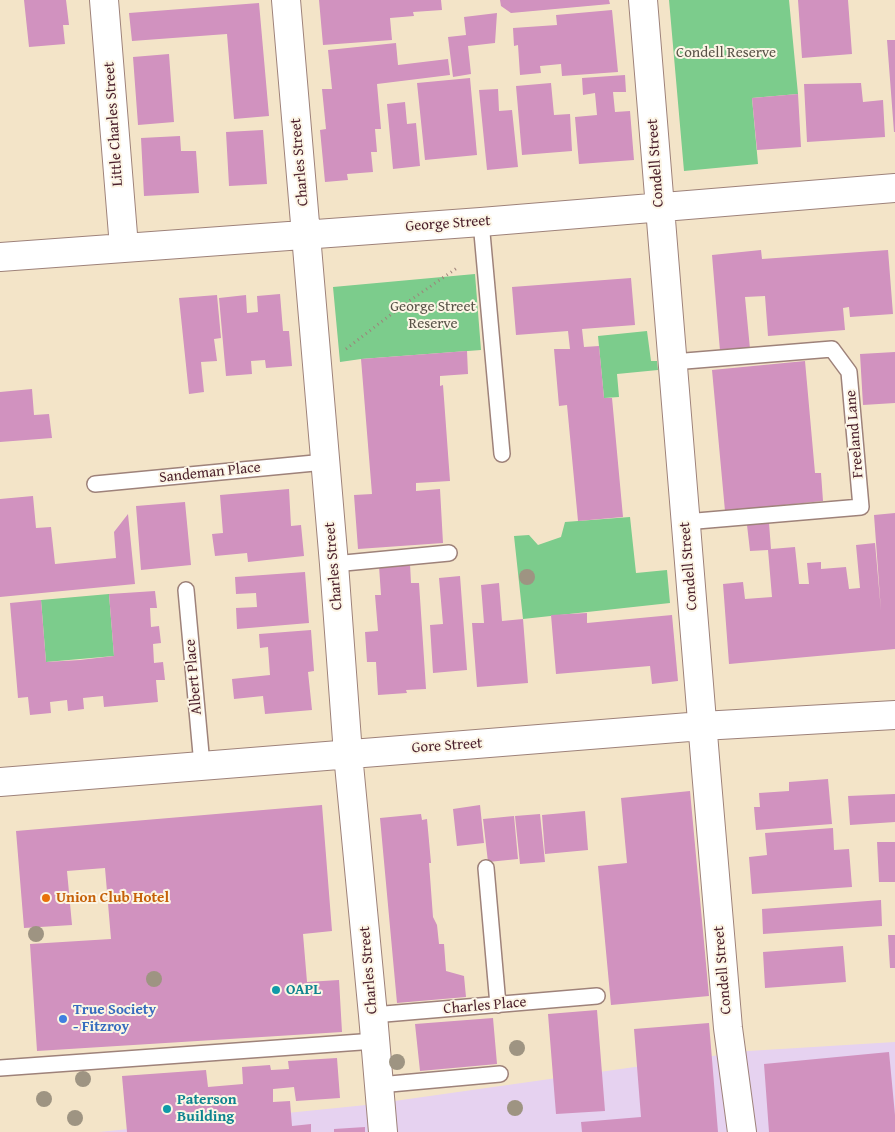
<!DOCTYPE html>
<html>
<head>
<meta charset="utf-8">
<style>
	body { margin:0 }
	canvas { display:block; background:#f3e4c8 }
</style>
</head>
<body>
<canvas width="895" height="1132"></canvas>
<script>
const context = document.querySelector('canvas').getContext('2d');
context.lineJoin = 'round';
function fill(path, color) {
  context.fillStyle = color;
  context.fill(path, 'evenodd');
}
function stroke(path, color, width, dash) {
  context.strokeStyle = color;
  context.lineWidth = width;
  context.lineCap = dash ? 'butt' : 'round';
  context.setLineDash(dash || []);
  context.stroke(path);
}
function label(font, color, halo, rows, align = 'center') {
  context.font = font + ' "Gentium Book Plus",serif';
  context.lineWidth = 4;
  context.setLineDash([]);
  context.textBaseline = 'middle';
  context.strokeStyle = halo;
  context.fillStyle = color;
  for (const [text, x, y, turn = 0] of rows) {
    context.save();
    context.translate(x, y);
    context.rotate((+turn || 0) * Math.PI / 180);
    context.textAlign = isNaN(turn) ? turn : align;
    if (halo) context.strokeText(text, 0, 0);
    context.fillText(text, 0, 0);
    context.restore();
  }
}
const built = new Path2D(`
	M895,1042V1132H99L366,1105L748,1051Z`);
const green = new Path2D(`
	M669,0H789L798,94L752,98L758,164L684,171Z
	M475,274L481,350L361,359L340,362L333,287Z
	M647,331L651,361H657L658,370L617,374L619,397L604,398L598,336Z
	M630,517L636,573L667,570L670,603L523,619L514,536L529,535L538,545L561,537L565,522Z
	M109,594L114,656L46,662L41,600Z`);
const building = new Path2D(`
	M24,0H66L69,25H63L65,44L29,47Z
	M319,0H441L442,10L413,12L414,16L390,18L392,40L323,45Z
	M500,0H609L610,4L511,13L501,6Z
	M798,0H848L852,54L802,58Z
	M259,3L269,116L234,119L227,34L132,41L129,13Z
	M612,10L618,72L562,76L561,64L540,66L541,73L520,75L518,45L514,46L513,28L557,25L556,15Z
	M497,13L495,43L468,46L471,74L453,77L448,37L466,35L464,17Z
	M887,40H895V132H894Z
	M396,43L398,65L448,59L450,75L377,84L381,129H375L377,152H371L373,172L347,174L348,180L325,182L320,130L326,129L322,89H332L328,50Z
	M169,54L174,122L138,125L133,57Z
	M625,75L626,92H613L615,112L630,111L634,160L579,164L575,117L597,115L595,93L583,95L582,78Z
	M470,78L477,155L425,160L417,83Z
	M551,83L554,115L570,114L572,151L522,155L516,86Z
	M861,83L863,102L883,100L885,137L807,142L804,84Z
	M498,89L499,111L512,110L518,167L487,170L479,90Z
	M798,94L801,147L757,150L752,98Z
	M405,102L407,124L416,123L420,166L393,169L387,104Z
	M263,130L267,184L229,186L226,132Z
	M180,136L181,151H196L199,193L144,196L141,138Z
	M761,250L762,259L888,250L893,314L850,317L849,307L843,308L845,330L768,336L765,296L745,297L750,349L720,351L712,255Z
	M631,278L635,325L582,329L584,347L599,346L604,398H612L623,517L578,521L567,405L559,406L554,349H570L568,331L516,335L512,287Z
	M280,294L283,331H289L292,366L266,368L265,360L251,361L252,374L226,376L219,298L246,295L247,313L258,312L257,296Z
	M217,295L221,338L214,339L217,361L201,362L204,392L189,394L179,298Z
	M467,351L468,374L440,376V386L443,385L450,481L416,483V491L440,489L443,543L358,549L354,495L372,494L361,359Z
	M895,352V403L863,405L860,354Z
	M805,361L815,473H821L823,501L725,511L712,370Z
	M32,389L34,415L49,414L52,438L0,442V392Z
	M289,489L291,526L301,525L304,556L248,562L247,553L215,556L212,534L223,533L220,495Z
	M33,496L36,528L51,527L55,564L116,558L114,532L128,514L135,584L0,597V499Z
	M185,502L191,565L141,570L136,506Z
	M895,513V649L729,664L723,584L743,582L745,599L772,597L768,550L750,551L747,525L769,523L771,549L795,547L799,584H809L807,563L821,562V569L846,567L849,589L860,588L856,545L875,543L881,611L874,515Z
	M410,564L411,583H419L426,689L406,690L407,693L378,695L376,662H367L365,632L378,631L375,595H381L379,566Z
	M305,572L309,623L237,629L236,608L257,607L256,593L236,594L235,577Z
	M460,576L467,670L433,673L430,625L443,624L439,578Z
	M499,583L502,621L523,619L528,683L477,687L472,623H484L481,585Z
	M155,591L157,608H150L151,627L159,626L161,643L153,644L154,663L163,662L165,680H156L158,702L104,707L103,696L83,698L84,709L68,711L67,700L50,702L51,713L30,715L28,697L18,698L10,603L41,600L46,662L80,660L114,656L109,594Z
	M587,613V623L672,615L678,681L652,684L650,666L556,674L551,615Z
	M311,630L314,671L308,672L312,710L265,714L263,696L234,699L232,679L270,675L268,647L260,648L259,634Z
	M828,779L832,824L756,830L754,807H760L759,793L789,791V782Z
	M690,791L709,996L611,1005L598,866L627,863L621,798Z
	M895,794V822L850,825L848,796Z
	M322,805L332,931L303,934L307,982L339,980L342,1032L37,1051L30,944L111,939L105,868L67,871L72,925L24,928L16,831Z
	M480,805L484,843L457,846L453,809Z
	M585,811L588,850L545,854L542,815Z
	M421,814L422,820L427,819L431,863H429L433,917L437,925L439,944H444L446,971L464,976L466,997L397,1003L380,818Z
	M540,814L545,862L520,864L515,816Z
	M514,816L518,859L488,862L483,819Z
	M833,828L834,850L849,849L852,887L752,894L749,857L767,855L765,833Z
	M877,842H895V882H879Z
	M881,900L882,926L763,934L762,909Z
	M888,935H895V968H890Z
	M843,946L846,982L765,988L763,952Z
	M597,1010L605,1111L556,1114L548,1014Z
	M493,1018L497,1064L420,1071L415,1024Z
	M709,1023L718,1132H582L581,1122L641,1117L634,1029Z
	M889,1052L895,1115V1132H769L764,1064Z
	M337,1058L340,1098L296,1101L294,1087L273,1089V1102L290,1101L292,1126L311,1124V1132H127L122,1076L206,1070L208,1087L243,1084L242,1067L270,1065L271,1070L289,1069L288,1061Z
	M365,1127V1132H334V1129Z`);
const path = new Path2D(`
	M346,349L402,306L457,268`);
const lane = new Path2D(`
	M481,222L502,454
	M673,362L832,349L849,372L861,507L685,522
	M95,484L325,462
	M334,564L449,553
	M186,590L202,765
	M486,868L498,1005
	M373,1015L597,996
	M0,1068L375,1041
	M379,1085L500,1074`);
const street = new Path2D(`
	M104,0L124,247
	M286,0L334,564L348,754L373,1015L383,1132
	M643,0L706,770L728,1028L742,1132
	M0,257L481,222L895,188
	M0,782L702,726L895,715`);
const trees = [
	[527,577],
	[36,934],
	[154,979],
	[517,1048],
	[397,1062],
	[83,1079],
	[44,1099],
	[515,1108],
	[75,1118]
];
const markers = [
	[46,898,5,"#e8710a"],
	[276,990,5,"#0f9aa8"],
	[63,1019,5,"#3f7fe0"],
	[167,1109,5,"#0f9aa8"]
];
const parkNames = [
	["Condell Reserve",726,53],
	["George Street",433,307],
	["Reserve",433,324]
];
const streetNames = [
	["Little Charles Street",114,124,-94],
	["Charles Street",300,162,-95],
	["Condell Street",656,163,-94],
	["George Street",448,224,-4],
	["Freeland Lane",855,434,-95],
	["Sandeman Place",210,473,-6],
	["Charles Street",334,566,-95],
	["Condell Street",689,566,-95],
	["Albert Place",194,677,-95],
	["Gore Street",447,746,-4],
	["Charles Street",369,970,-95],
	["Condell Street",723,970,-95],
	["Charles Place",485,1006,-5]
];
const foodNames = [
	["Union Club Hotel",56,898]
];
const cultureNames = [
	["OAPL",286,990],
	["Paterson",177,1100],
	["Building",177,1117]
];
const shopNames = [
	["True Society",73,1010],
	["- Fitzroy",73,1027]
];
fill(built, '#e6d2f0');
fill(green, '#7ccc8c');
fill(building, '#d192bf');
stroke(lane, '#9e827a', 18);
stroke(street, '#9e827a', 30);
stroke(path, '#9e827a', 3, [1, 4]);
stroke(lane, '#fff', 15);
stroke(street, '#fff', 28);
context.fillStyle = '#9e9482';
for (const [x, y] of trees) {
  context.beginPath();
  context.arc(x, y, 8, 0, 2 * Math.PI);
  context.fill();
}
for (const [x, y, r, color] of markers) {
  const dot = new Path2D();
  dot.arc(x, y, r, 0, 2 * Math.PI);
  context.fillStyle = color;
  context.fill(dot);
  stroke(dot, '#fcf5e5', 2);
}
label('15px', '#595348', '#fcf5e5', parkNames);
label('15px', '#4a1f2b', '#fcf5e5', streetNames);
label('bold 15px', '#c56008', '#fcf5e5', foodNames, 'left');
label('bold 15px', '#0d838f', '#fcf5e5', cultureNames, 'left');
label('bold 15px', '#366cbe', '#fcf5e5', shopNames, 'left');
</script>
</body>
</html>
